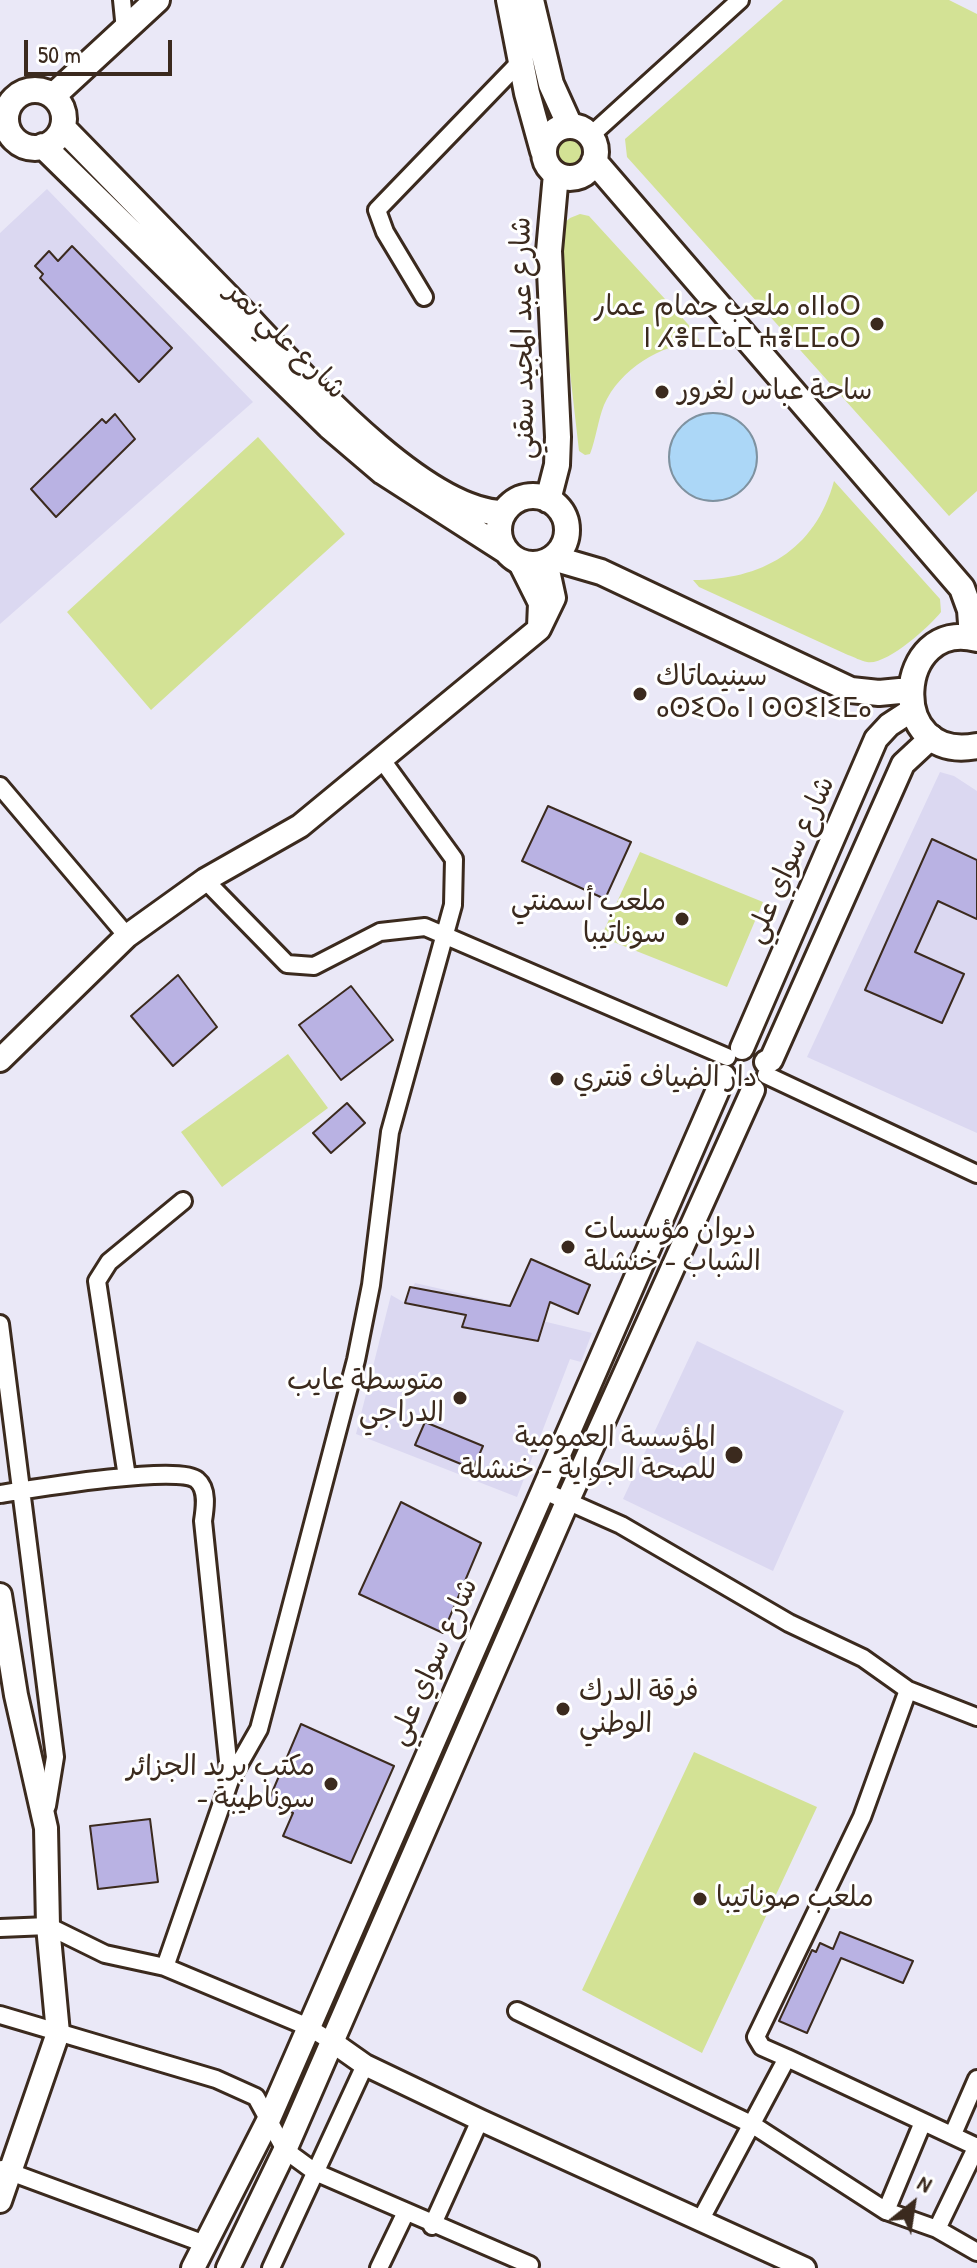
<!DOCTYPE html>
<html>
<head>
<meta charset="utf-8">
<style>
	body { margin:0 }
	#map { position:relative; width:977px; height:2268px; overflow:hidden; background:#eae8f7; font-family:"Patrick Hand",sans-serif }
	canvas { display:block }
	.north { position:absolute; left:873px; top:2164px; width:80px; height:80px; -webkit-text-stroke:6px #fff; paint-order:stroke; rotate:30deg; font-size:22px; font-weight:700; line-height:32px; text-align:center; color:#3b2a1e }
	.north::after { content:''; display:block; margin:auto; width:28px; height:36px; background:#3b2a1e; clip-path:polygon(50% 0,100% 100%,50% 72%,0 100%) }
	.scale { position:absolute; left:24px; top:40px; width:148px; height:36px; box-sizing:border-box; border:4px solid #3b2a1e; border-top:0; padding-left:10px; font-size:24px; line-height:28px; white-space:nowrap; color:#3b2a1e; -webkit-text-stroke:6px #fff; paint-order:stroke }
</style>
</head>
<body>
<div id="map">
<canvas width="977" height="2268"></canvas>
<div class="north">N</div>
<div class="scale">50 m</div>
</div>
<script>
const context = document.querySelector('canvas').getContext('2d');
context.lineJoin = 'round';
function fill(path, color) {
  context.fillStyle = color;
  context.fill(path, 'evenodd');
}
function stroke(path, color, width, dash) {
  context.strokeStyle = color;
  context.lineWidth = width;
  context.lineCap = dash ? 'butt' : 'round';
  context.setLineDash(dash || []);
  context.stroke(path);
}
function label(font, color, halo, rows, align = 'center') {
  context.font = font + ' "Patrick Hand","Playpen Sans Arabic","Noto Sans Tifinagh",sans-serif';
  context.lineWidth = 6;
  context.setLineDash([]);
  context.textBaseline = 'middle';
  context.strokeStyle = halo;
  context.fillStyle = color;
  for (const [text, x, y, turn = 0] of rows) {
    context.save();
    context.translate(x, y);
    context.rotate((+turn || 0) * Math.PI / 180);
    context.textAlign = isNaN(turn) ? turn : align;
    if (halo) context.strokeText(text, 0, 0);
    context.fillText(text, 0, 0);
    context.restore();
  }
}
const built = new Path2D(`
	M47,189L253,402L0,624V233Z
	M940,772L954,776L977,791V1133L807,1057Z
	M415,1283L524,1308L522,1316L592,1333L581,1362L570,1359L517,1497L356,1434L391,1295L405,1303Z
	M697,1341L844,1411L773,1571L623,1499Z`);
const green = new Path2D(`
	M783,0H949L977,14V491L949,516L627,157L625,139Z
	M557 152a12 12 0 1 1 24 0a12 12 0 1 1-24 0Z
	M580,214L589,216L697,334L699,341C660,345 620,369 604,405C598,420 596,438 590,454L585,455L579,451L554,232L570,218Z
	M258,437L345,534L151,710L67,612Z
	M834,481L940,599L941,612C929,627 886,666 867,662C861,661 854,657 848,655L699,587L693,580C761,580 815,551 834,481Z
	M640,852L763,902L727,987L601,937Z
	M288,1054L328,1108L222,1187L181,1132Z
	M694,1752L817,1807L702,2053L582,1990Z`);
const water = new Path2D(`
	M669 457a44 44 0 1 1 88 0a44 44 0 1 1-88 0Z`);
const building = new Path2D(`
	M72,246L172,348L139,382L40,278L43,274L35,266L49,251L58,261Z
	M115,414L135,439L56,517L31,489L102,419L106,423Z
	M548,806L631,842L605,899L522,861Z
	M932,839L977,860V919L938,901L915,952L964,974L942,1023L865,990Z
	M178,975L217,1027L173,1066L131,1016Z
	M351,986L393,1040L341,1080L299,1025Z
	M347,1103L365,1123L331,1153L313,1133Z
	M531,1259L590,1285L578,1314L550,1302L538,1341L462,1327L466,1315L405,1303L410,1287L510,1306Z
	M425,1422L483,1446L473,1469L415,1445Z
	M401,1502L481,1543L443,1633L359,1594Z
	M301,1724L394,1766L351,1863L283,1836L293,1813L268,1802Z
	M150,1819L158,1882L98,1889L90,1826Z
	M840,1932L913,1961L903,1983L841,1958L807,2033L779,2021L812,1950L816,1952L820,1943L833,1949Z`);
const minor = new Path2D(`
	M122,0L125,30
	M590,136L740,0
	M424,297L385,232L377,210L520,62
	M0,786L127,936
	M205,880L287,964L314,966L380,932L425,927L727,1057
	M766,1075L977,1174
	M0,1324L55,1757L47,1806
	M127,1477L97,1281L109,1262L183,1201
	M542,1490L621,1525L789,1623L863,1658L908,1690L977,1717
	M0,1494C31,1489 180,1464 197,1480C208,1489 205,1508 203,1521L230,1780
	M0,1928L48,1926L105,1954L165,1967L306,2026L331,2041
	M165,1967L230,1780L259,1729L356,1360L371,1285L390,1132L453,905L454,859L382,760
	M517,2011L753,2125L886,2211L937,2229L977,2252
	M0,2015L216,2079L256,2097L285,2150L315,2172L530,2265
	M787,2058L762,2047L756,2037L862,1817L908,1690
	M953,2134L977,2079
	M2,2169L205,2244
	M886,2211L923,2122
	M701,2219L787,2058L977,2147
	M432,2226L480,2120
	M937,2229L977,2146
	M271,2268L365,2065
	M379,2268L405,2214`);
const tertiary = new Path2D(`
	M331,2041L365,2065L480,2120L805,2268`);
const secondary = new Path2D(`
	M519,561L540,603L539,627
	M742,1048L876,739L889,725L912,710
	M0,1060L127,936L205,880L300,826L539,629L554,598L546,561
	M766,1062L771,1060L903,764L932,737
	M0,1595L16,1695L46,1828L48,1926L58,2033L0,2201
	M193,2268L268,2121L724,1076
	M228,2268L285,2150L568,1500L753,1090`);
const primary = new Path2D(`
	M509,0L527,93L543,151
	M531,0L551,84L570,126
	M6 119a29 29 0 1 1 58 0a29 29 0 1 1-58 0Z
	M53,96L157,0
	M544 152a26 26 0 1 1 52 0a26 26 0 1 1-52 0Z
	M63,128C117,183 171,239 225,294C285,355 417,511 503,513
	M43,146L329,426L383,472L506,551
	M594,161L962,588L970,610L972,637
	M499 530a34 34 0 1 1 68 0a34 34 0 1 1-68 0Z
	M548,500L557,465L558,437L549,251L556,174
	M553,558L601,572L851,690L879,693L910,690
	M977,639C895,617 884,764 977,746`);
const markers = [
	[877,324,8,"#3b2a1e"],
	[662,392,8,"#3b2a1e"],
	[640,694,8,"#3b2a1e"],
	[682,919,8,"#3b2a1e"],
	[557,1079,8,"#3b2a1e"],
	[568,1247,8,"#3b2a1e"],
	[460,1398,8,"#3b2a1e"],
	[734,1455,10,"#3b2a1e"],
	[563,1709,8,"#3b2a1e"],
	[331,1784,8,"#3b2a1e"],
	[700,1899,8,"#3b2a1e"]
];
const poiNames = [
	["ملعب حمام عمار ⴰⵏⵏⴰⵔ",861,308,"right"],
	["ⵏ ⵃⴻⵎⵎⴰⵎ ⵄⴻⵎⵎⴰⵔ",861,340,"right"],
	["ساحة عباس لغرور",678,392],
	["سينيماتاك",656,678],
	["ⴰⵙⵉⵔⴰ ⵏ ⵙⵙⵉⵏⵉⵎⴰ",656,710],
	["ملعب أسمنتي",666,903,"right"],
	["سوناتيبا",666,935,"right"],
	["دار الضياف قنتري",573,1079],
	["ديوان مؤسسات",584,1231],
	["الشباب - خنشلة",584,1263],
	["متوسطة عايب",444,1382,"right"],
	["الدراجي",444,1414,"right"],
	["المؤسسة العمومية",716,1439,"right"],
	["للصحة الجواية - خنشلة",716,1471,"right"],
	["فرقة الدرك",579,1693],
	["الوطني",579,1725],
	["مكتب بريد الجزائر",315,1768,"right"],
	["- سوناطيبة",315,1800,"right"],
	["ملعب صوناتيبا",716,1899]
];
const streetNames = [
	["شارع عبد المجيد سقني",524,338,-91],
	["شارع علي نمر",285,341,44],
	["شارع سواي علي",791,860,-66],
	["شارع سواي علي",434,1662,-66]
];
fill(built, '#dbd8f1');
fill(green, '#d3e295');
fill(water, '#acd7f7');
stroke(water, '#7f92a0', 2);
fill(building, '#b9b2e3');
stroke(building, '#3b2a1e', 2);
stroke(minor, '#3b2a1e', 22);
stroke(tertiary, '#3b2a1e', 26);
stroke(secondary, '#3b2a1e', 28);
stroke(primary, '#3b2a1e', 30);
stroke(minor, '#fff', 16);
stroke(tertiary, '#fff', 20);
stroke(secondary, '#fff', 22);
stroke(primary, '#fff', 24);
for (const [x, y, r, color] of markers) {
  const dot = new Path2D();
  dot.arc(x, y, r, 0, 2 * Math.PI);
  context.fillStyle = color;
  context.fill(dot);
  stroke(dot, '#fff', 3);
}
label('28px', '#3b2a1e', '#fff', poiNames, 'left');
label('28px', '#3b2a1e', '#fff', streetNames);
</script>
</body>
</html>
